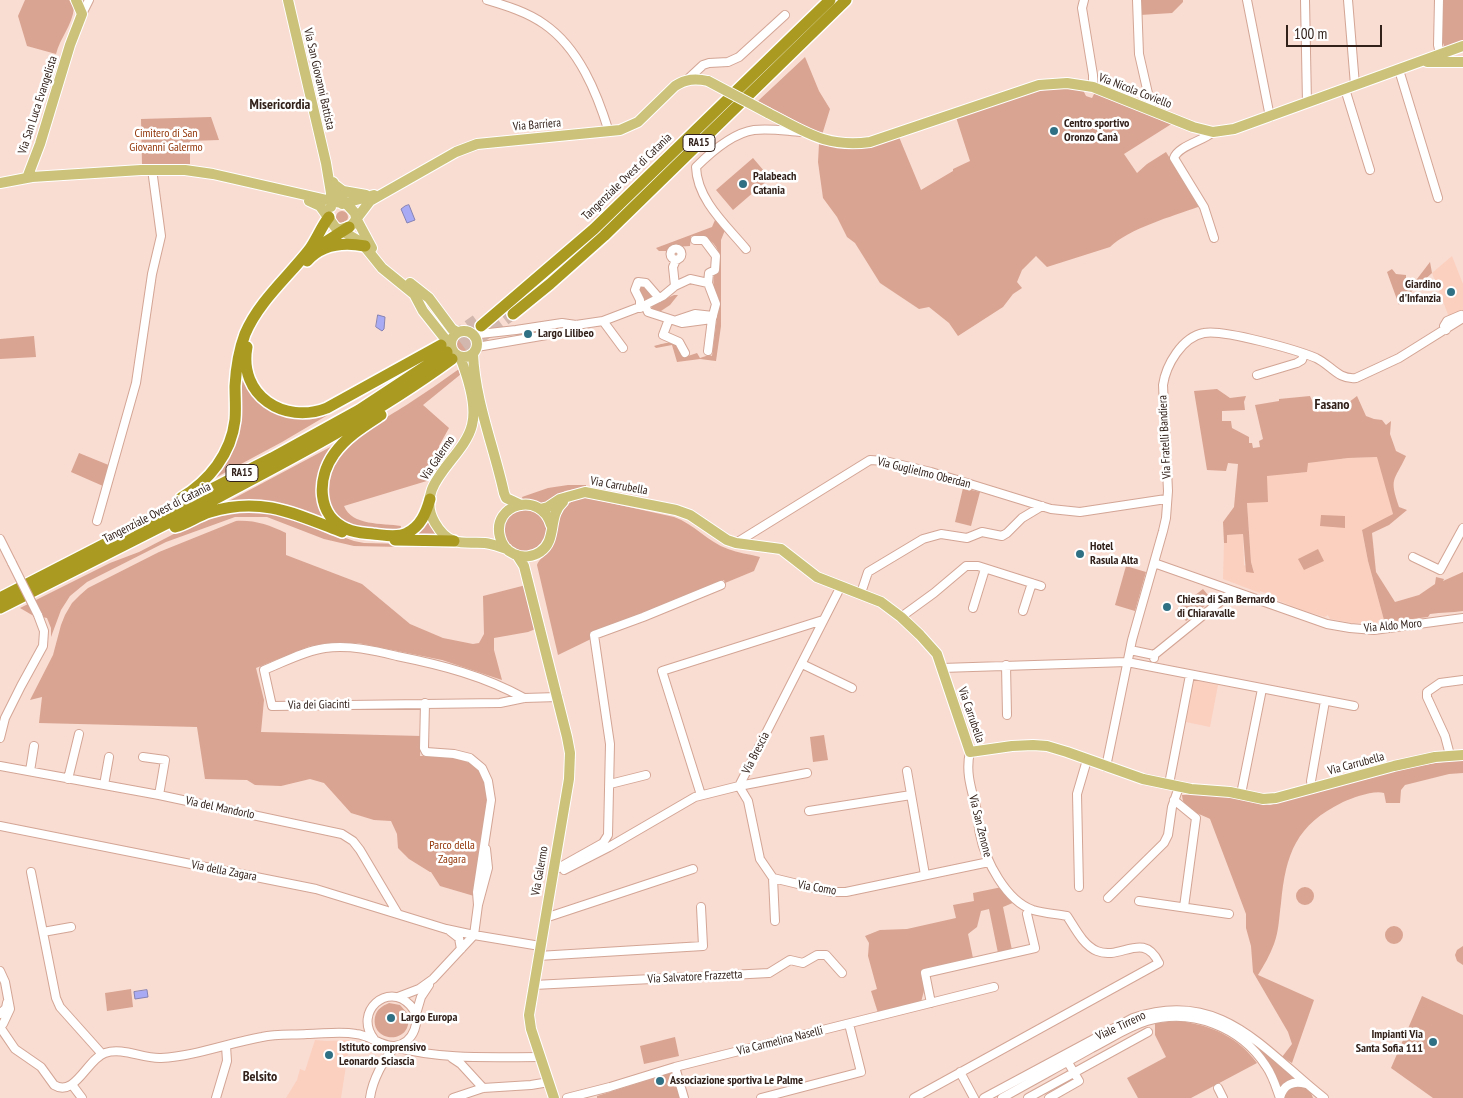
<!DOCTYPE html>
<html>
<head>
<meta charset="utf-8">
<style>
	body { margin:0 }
	#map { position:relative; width:1463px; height:1098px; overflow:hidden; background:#f9dcd2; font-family:"PT Sans Narrow",sans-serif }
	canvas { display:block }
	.scale { position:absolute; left:1286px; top:25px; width:96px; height:22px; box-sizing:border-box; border:2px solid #32211b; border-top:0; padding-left:6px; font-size:15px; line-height:18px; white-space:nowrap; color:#32211b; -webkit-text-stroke:4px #fff; paint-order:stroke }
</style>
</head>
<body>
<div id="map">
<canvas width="1463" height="1098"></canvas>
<div class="scale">100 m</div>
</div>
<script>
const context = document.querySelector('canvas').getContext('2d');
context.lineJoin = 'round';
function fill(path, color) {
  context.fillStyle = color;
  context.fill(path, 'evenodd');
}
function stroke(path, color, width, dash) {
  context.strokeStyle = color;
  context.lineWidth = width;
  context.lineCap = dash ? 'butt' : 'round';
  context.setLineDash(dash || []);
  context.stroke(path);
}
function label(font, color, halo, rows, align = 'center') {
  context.font = font + ' "PT Sans Narrow",sans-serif';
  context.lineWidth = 5;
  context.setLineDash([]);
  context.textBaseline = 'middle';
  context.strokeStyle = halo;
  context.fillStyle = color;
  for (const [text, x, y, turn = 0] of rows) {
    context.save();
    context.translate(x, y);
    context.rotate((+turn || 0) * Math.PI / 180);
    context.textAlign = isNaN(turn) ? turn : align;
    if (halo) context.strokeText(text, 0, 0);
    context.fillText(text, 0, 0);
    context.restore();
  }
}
const built = new Path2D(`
	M1452,256L1463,284V310L1449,317L1432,273Z
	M1378,457L1393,514L1362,531L1368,561L1384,620H1378L1377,624L1353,623L1330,619L1328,615L1325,617L1302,610L1267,596L1266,593L1260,591V593L1223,579L1224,543H1227V535L1243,534L1244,565L1254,572L1251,562L1247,503L1267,475L1307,472V463L1348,458Z
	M1194,680L1218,685L1210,727L1186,722Z
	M315,1040L327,1041L350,1040L341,1098H286L297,1080L300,1069L305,1071Z`);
const green = new Path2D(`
	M25,0H69L74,8C72,26 60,38 56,54L27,46L18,16Z
	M1140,0H1183V2L1172,13L1140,15Z
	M1443,0H1463V40L1445,48L1443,43Z
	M805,57L819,91L830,109L822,135L758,101Z
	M1056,88L1083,90L1086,96L1092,98L1095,92L1173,123L1124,154L1137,173L1147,164L1166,152L1199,205L1198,207C1173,216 1128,229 1110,247L1047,267L1036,256L1022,270L1017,282L1022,288L1013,294L1003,307L958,336L949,323L929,307L919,309L880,283L855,243L847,237L837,217L823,198L818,162L819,144C855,152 865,149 899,137L921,190L953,171V169L970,161L956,117L1027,93Z
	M211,117L219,140L190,141V164H142L141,119Z
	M753,158L770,178L733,210L716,190Z
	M336 217a6 6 0 1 1 12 0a6 6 0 1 1-12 0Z
	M715,220L723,224L725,230L721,240V326L716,361L700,359L677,362L672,345L656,348L654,346C673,341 674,340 685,357L697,353L700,358L709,355L712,356L718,310L720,306C711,281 712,279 719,254C715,239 705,238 691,236L690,246L673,247L666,251H659L656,248L712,227Z
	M1430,262L1432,273L1400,302L1399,305L1387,272L1392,269L1396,274L1406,275V281L1408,283L1417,279Z
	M641,285H645L653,294L652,297L644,301L638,291Z
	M674,295H678L670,305L658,313L652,311V305Z
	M34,336L36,357L0,359V339Z
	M456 344a8 8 0 1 1 16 0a8 8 0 1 1-16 0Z
	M241,368L243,374L295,417L382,383L282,442L213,479L220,470Z
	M459,369L461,374L423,405L449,428L439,446L447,458L430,480L344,506C352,526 382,523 401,526L400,531C374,531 338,532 329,502C316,454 375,425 408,404C425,393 442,381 459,369Z
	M1217,389L1230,398L1246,396L1244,402L1245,410L1222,411V421H1231L1232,428L1249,437V443H1252L1253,448L1260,447L1259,441L1263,439L1255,405L1279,401V399L1310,396L1317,412L1340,409L1357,396L1366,416L1374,419L1382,420L1386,425L1391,421L1390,434L1396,451L1406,456C1394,482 1389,477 1399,507L1407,510L1389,525L1372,533L1376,572L1395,602L1419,595L1435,584L1436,577L1444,579L1443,581L1463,572V611C1451,613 1442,612 1430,614L1428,617L1389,622H1386L1384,620L1368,561L1362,530L1393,514L1377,457L1348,458L1308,463L1307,472L1267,476L1268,502L1247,503L1251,562L1254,573L1246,572L1243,534L1227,535V543H1224L1223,522L1234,507L1238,464L1228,463L1226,471L1207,470L1194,391Z
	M336,444C315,479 311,483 328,521L298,509L274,503L227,502Z
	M79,453L111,466L103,486L71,472Z
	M568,485H586V487L565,491L548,504L541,505L533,501L523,500L522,497L548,488Z
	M963,488L980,492L971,526L955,522Z
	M580,498H588L674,517C694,524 708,542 728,549C738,553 749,554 760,557L754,571L725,583L724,580L652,610L591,632V639L558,655L537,565C539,559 546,555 548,549C558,528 553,507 580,498Z
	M517,508L538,511L548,526C545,546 540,551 520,553L505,542L502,524Z
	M234,511L273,512L354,541L364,543L448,545L450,548L354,546L324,539L267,517H235L166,542L87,582L70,596L61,610L51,637V628L47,618L32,615L20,608L110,563L139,552L193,524L208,518Z
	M1321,515L1345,516V528L1320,526Z
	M236,521C255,520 269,525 286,533V555L362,584L410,624L443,638L473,644L479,643L484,634L483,596L526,585L538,628L528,632L494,638V650L502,680L442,660L358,643L310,646L256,668L264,700L261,732L421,736L420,756C453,757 484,755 487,796L474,896L440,886L431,872H430L409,859L398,848L397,834L391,821L374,820L351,813L324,783L310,779L281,786L255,785L247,780L205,779L197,727L39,723L42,697L30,700L53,655L61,625L65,615L72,603L80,595L88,588L159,552Z
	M428,521L438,536H414Z
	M1318,549L1324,561L1304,570L1298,559Z
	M1126,566L1146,572L1135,611L1115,605Z
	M1203,589L1212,600L1186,621L1176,610Z
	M824,735L828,760L813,762L810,737Z
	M1463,759V773L1449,774L1405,785L1401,790L1400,803H1386L1384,793C1373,790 1353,798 1343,802C1296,825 1286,853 1281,903C1279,917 1279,931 1274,944C1270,955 1264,965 1258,975L1314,1000L1292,1063L1282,1057L1292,1044L1288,1032L1253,972L1251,946L1246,928V914L1210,819C1198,812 1183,812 1182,795L1225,794L1270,805L1320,790L1324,791L1329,788L1371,778L1396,769Z
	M1296 896a9 9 0 1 1 18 0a9 9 0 1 1-18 0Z
	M1002,887L1015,902L1003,907L1012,950L998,953L989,909L981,911L977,927L968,934L973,958L923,969L921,971L925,987L921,1002L878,1013L871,991L877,989L868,956L869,943L865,936L880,930L907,929L956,918L953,905L974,901L973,893Z
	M1385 935a9 9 0 1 1 18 0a9 9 0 1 1-18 0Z
	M1463,946V965L1457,961L1455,955L1457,950Z
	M131,989L133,1007L107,1011L105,993Z
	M1422,996L1463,1015V1098H1433L1391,1068Z
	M389,1003L400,1005L408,1014C414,1046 370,1043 375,1017C377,1009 382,1006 389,1003Z
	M1179,1021C1211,1025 1238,1037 1257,1063L1191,1098H1138L1127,1078L1166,1057L1155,1035V1023Z
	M1231,1027L1245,1036L1294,1078V1079L1280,1089Z
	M675,1037L679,1056L644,1064L640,1046Z
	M673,1072L680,1098H597V1096Z
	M1294,1086C1304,1086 1310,1088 1313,1098H1284L1289,1089Z`);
const water = new Path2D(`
	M409,205L415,220L407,223L401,209L405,206Z
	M378,315L385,317L384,329L382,331L376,327Z
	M147,990L148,997L135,999L134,992Z`);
const highwayTunnel = new Path2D(`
	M441,345L476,320
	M447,352L480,327
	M452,359L513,314`);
const minor = new Path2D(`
	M487,0C507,6 527,12 544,24C579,48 597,93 609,132
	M1084,0L1082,8L1093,75V87
	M1137,0L1139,54L1152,111
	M1247,0L1270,117
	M1305,0L1307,103
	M1348,0L1355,85
	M1439,0L1438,45L1441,58
	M82,14L89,0
	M1399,70L1438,198
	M688,79L703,65L709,63L728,62L739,57L785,15
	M1345,89L1370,170
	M1213,132C1203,141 1178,146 1174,158L1204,207L1214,238
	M670.5 254a5.5 5.5 0 1 1 11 0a5.5 5.5 0 1 1-11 0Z
	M746,249C727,226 697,200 696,167C711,152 733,133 754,130C770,128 786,131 801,132
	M675,286L673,267L676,260
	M645,305L648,312L682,323L712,319L716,304L708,283L709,273L715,270L716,256L704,240H695
	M640,308V300L635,290L638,282L646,283L659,298
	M669,319L663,335L679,342L685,353
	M677,320L695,314L713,316
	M603,321L623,348
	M1446,330L1444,326L1447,321L1461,315
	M472,333L480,334L516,330L562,323L576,325L603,321L645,305L663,296L675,286L690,279L708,283
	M477,347L564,332L576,325
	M708,351L712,319
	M1257,375L1297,363L1302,360L1304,354
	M97,521L136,383L152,274L161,236L152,169
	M0,539L12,563
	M736,543L870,460L885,461L931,472L1051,509L1080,512L1166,499
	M1413,557L1440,570L1463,528
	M1154,563L1327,624L1350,628L1374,630L1463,618
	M861,593L868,572L923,539L941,534L967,538L982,532L1002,536L1007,533L1022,518L1042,506
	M973,608L985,569
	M1023,611L1032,583
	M901,617L934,593L966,566H978L1041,586
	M1130,650L1154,655V658
	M1154,655L1233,591
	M802,664L852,688
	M1006,665L1007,715
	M942,668L1127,662L1354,706
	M524,698C484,676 442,665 397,656C373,650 350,645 325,648C304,651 284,662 264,670L272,706L500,703L524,698L558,697
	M425,703L424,748L426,752L454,754L470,758L482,768L488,781L491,800L477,892L478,905
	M0,738L5,718L21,686L43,646L44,631L38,615
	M1450,755L1445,736L1427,697V692L1440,683L1463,680
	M143,757L165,760L159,795
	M0,766L159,795L342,834L353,841L360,850L398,914
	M1106,767L1132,640L1163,531L1166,518L1168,491L1163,385C1166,365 1182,337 1204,333C1223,329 1297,350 1316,358C1331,365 1338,380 1356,378L1399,358L1463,318
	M30,771L34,746
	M907,771L925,875
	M68,779L79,734
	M610,784L646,775
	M1169,784L1190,675
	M104,785L109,757
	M739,786L748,801L760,859L773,878L831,892H846L989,862
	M739,786L841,586
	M1312,788L1311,781L1325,701
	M1241,794L1262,689
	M701,795L662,671L823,620
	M1174,800L1196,818L1184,907
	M809,811L911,795
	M0,826L316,889L446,929L474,935L540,946
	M564,870L609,847L695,797L739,786L807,773
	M553,871L603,843L608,835L610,744L594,635L643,617L721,585
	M31,872L56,998L60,1007L102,1054
	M773,878L775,921
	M1079,887L1077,794L1087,760
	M1108,898L1164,843L1168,835L1172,807L1179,787
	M1139,901L1229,914
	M545,918L693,869
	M450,931L459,938L461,949
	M43,932L71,927
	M538,956L703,946L701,907
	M0,971L5,982L10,1009L3,1024
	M534,985L769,973L790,960L803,963L817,955H826L842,973
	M398,997L419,989L433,979L474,935L478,905L488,868L486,849
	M931,1003L925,973L1035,948L1027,914
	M0,1014L6,1008L7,1003
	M416,1014L421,997L429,985
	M0,1027L15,1049L41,1067L54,1085C75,1098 87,1059 105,1053C123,1047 143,1059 161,1058C196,1056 228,1043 262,1037C276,1034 292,1035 307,1034C323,1034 340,1031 356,1034C370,1035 381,1047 395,1046C414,1043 423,1019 410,1005C388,981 353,1012 374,1039
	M394,1047C443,1060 491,1057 541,1057
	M452,1058L461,1064L483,1088
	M675,1067L684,1098
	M960,1072L974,1098
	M73,1086L82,1098
	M1218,1088L1223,1098
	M216,1098L227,1061L226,1046
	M370,1098C372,1082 384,1056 397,1046
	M453,1098L483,1088L531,1085L549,1082
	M567,1098L610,1087L675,1067L994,987
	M761,1098L861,1072L849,1024
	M914,1098L1159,963C1143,930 1121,961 1097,951C1083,945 1075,928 1067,916C1056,914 1043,913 1033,910C1006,901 985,860 980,834C978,827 979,819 977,811C972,791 965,773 970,752
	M984,1098L1133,1018C1221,988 1263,1050 1324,1098
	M1002,1098C1032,1081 1062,1065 1092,1048C1110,1039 1127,1027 1147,1021C1192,1008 1241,1027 1266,1066C1273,1076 1276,1087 1280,1098
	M1028,1098L1148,1032
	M1049,1098L1079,1081L1066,1059
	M1280,1098C1283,1085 1293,1080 1306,1084`);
const major = new Path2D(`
	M288,0L326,163L331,193V207
	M1427,62H1463
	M768,113C806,132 826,148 870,142L1039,85L1067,83L1093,87L1193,127L1213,132L1234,129L1463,46
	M27,178L40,144L70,45L82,14L76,0
	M333,182L343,200L355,213L356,218L372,248
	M0,183L32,177L141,170H185L213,174L349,205
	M335,185L343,191L366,195
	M309,201L320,206L335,227L361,242L382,268L414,294L423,311L450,345
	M342,204L374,195
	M341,229L351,226L370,201L456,152L477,144L620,130L638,122L675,86C686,79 695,78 708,81
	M410,283L429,298L452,329L457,332
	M451 344a13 13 0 1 1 26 0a13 13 0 1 1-26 0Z
	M473,354C475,401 494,447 504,493L506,498L521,505
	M460,357C467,375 477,406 472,425C464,459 412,484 435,523C439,530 446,538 454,541C464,544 475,542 485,543C493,544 500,547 507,549
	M540,509L548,507L560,499L585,492L676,510L690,515L727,540L736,543L781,549L817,577L881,602L901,617L920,635L937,654L970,752L1012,746L1033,745L1047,746L1067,752L1143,779L1191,789L1230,792L1263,799L1276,798L1394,766L1435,757L1463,755
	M551,525C541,490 491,504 500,537C502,545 507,551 514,554C522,558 533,557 540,552C558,540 547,516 563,502
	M517,555L524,566L567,737L570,753L569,779L529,1015L531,1029L554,1098`);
const highway = new Path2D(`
	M321,245L349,227
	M307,261C322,244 344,242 365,246
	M513,314L550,284L604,236L846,0
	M481,326L594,229L830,0
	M247,347C238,395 284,425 327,408L441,345
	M381,415C364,426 346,437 334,454C317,478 316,516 347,529C355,533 365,533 373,534C383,535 398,538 407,533C421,526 426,513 430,499
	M181,498C209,481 231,454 235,420C236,409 235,397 235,386C236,369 239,350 245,334C259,301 288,277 309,250C317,239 321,227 329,217
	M175,527C187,524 197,516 210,512C261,496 296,514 342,532
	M395,540L454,541
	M0,598L272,458L359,410L447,352
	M0,608C72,571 145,535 217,498C297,456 378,413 452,359`);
const minorBridge = new Path2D(`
	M12,563L38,615`);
const majorBridge = new Path2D(`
	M708,81L768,113`);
const markers = [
	[1054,131,5,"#2f7084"],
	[743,184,5,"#2f7084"],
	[1451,292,5,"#2f7084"],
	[528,334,5,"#2f7084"],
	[1080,554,5,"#2f7084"],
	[1167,607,5,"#2f7084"],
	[391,1018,5,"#2f7084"],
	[1433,1042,5,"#2f7084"],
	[329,1055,5,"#2f7084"],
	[660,1081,5,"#2f7084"]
];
const shields = [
	[699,143,32],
	[242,473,32]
];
const shieldNames = [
	["RA15",699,143],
	["RA15",242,473]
];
const streetNames = [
	["Via San Giovanni Battista",319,79,77],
	["Via Nicola Coviello",1135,91,21],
	["Via San Luca Evangelista",38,105,-72],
	["Via Barriera",537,125,-5],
	["Tangenziale Ovest di Catania",627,177,-44],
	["Via Fratelli Bandiera",1165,437,-93],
	["Via Galermo",438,458,-56],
	["Via Guglielmo Oberdan",924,473,14],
	["Via Carrubella",619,486,10],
	["Tangenziale Ovest di Catania",157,513,-27],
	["Via Aldo Moro",1393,626,-5],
	["Via dei Giacinti",319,705,-1],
	["Via Carrubella",971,715,71],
	["Via Brescia",756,753,-63],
	["Via Carrubella",1356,764,-15],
	["Via del Mandorlo",220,808,12],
	["Via San Zenone",980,826,76],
	["Via della Zagara",224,871,11],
	["Via Galermo",540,871,-80],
	["Via Como",817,888,10],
	["Via Salvatore Frazzetta",695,977,-3],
	["Viale Tirreno",1121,1026,-25],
	["Via Carmelina Naselli",780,1041,-14]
];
const poiNames = [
	["Centro sportivo",1064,124],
	["Oronzo Canà",1064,138],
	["Palabeach",753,177],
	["Catania",753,191],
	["Giardino",1441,285,"right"],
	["d'Infanzia",1441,299,"right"],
	["Largo Lilibeo",538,334],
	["Hotel",1090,547],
	["Rasula Alta",1090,561],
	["Chiesa di San Bernardo",1177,600],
	["di Chiaravalle",1177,614],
	["Largo Europa",401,1018],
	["Impianti Via",1423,1035,"right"],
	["Santa Sofia 111",1423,1049,"right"],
	["Istituto comprensivo",339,1048],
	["Leonardo Sciascia",339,1062],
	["Associazione sportiva Le Palme",670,1081]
];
const parkNames = [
	["Cimitero di San",166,134],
	["Giovanni Galermo",166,148],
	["Parco della",452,846],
	["Zagara",452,860]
];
const neighbourhoodNames = [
	["Misericordia",280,105],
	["Fasano",1332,405],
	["Belsito",260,1077]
];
fill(built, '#fcd0bf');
fill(green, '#d9a491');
fill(water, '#a8abf4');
stroke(water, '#8582b3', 1);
stroke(highwayTunnel, '#d1b7ad', 11, [11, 5.5]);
stroke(minor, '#d3a595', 10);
stroke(major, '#fff', 12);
stroke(highway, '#fff', 14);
stroke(minor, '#fff', 8);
stroke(major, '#ccc27a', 10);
stroke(highway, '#aa9a21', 11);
stroke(minorBridge, '#d3a595', 10, []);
stroke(majorBridge, '#fff', 12, []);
stroke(minorBridge, '#fff', 8);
stroke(majorBridge, '#ccc27a', 10);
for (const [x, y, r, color] of markers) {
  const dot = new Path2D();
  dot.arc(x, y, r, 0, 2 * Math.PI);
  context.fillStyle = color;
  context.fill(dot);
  stroke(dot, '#fff', 2);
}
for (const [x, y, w] of shields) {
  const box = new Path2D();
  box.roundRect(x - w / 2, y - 8.5, w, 17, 4);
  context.fillStyle = '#fff';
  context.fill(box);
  stroke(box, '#32211b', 1);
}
label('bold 11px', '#32211b', null, shieldNames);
label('12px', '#32211b', '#fff', streetNames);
label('bold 12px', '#32211b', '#fff', poiNames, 'left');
label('12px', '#923609', '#fff', parkNames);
label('bold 14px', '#32211b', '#fff', neighbourhoodNames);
</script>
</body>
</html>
